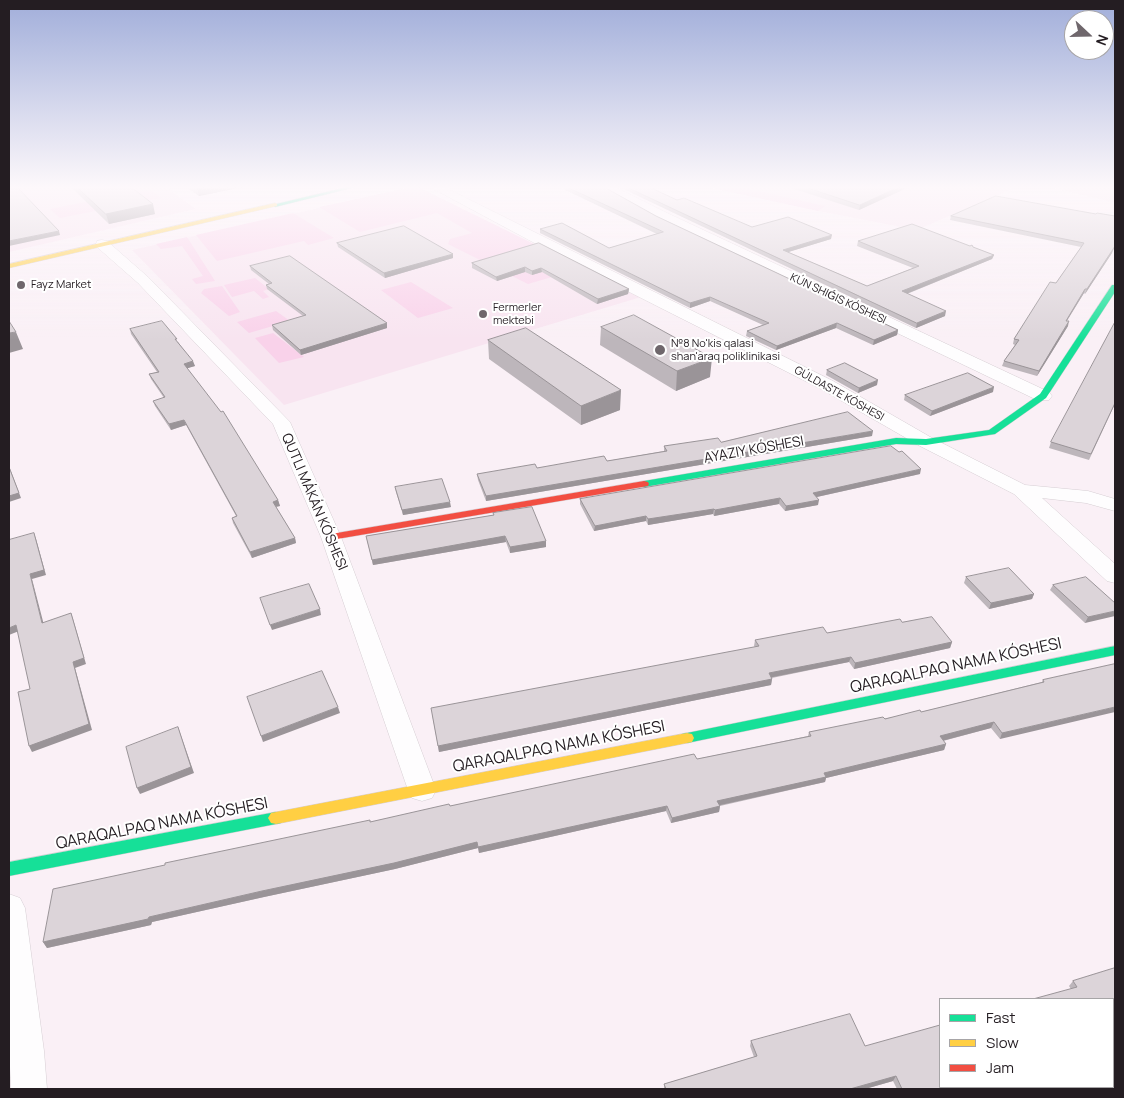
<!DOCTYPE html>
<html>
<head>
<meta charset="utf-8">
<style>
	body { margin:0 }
	#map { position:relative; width:1124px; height:1098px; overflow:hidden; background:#faf0f6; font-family:Manrope,sans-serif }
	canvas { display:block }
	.frame { position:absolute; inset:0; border:10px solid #241d22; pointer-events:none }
	.legend { position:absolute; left:939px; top:998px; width:175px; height:90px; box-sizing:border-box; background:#fff; border:1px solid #a7a5a7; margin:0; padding:6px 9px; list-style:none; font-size:15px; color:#241d22 }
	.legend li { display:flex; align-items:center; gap:10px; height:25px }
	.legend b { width:25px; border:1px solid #a7a5a7 }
	.north { position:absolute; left:1064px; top:10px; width:50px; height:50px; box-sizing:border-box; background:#fff; border:1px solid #a7a5a7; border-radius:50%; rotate:111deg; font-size:14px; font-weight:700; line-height:20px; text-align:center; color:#241d22 }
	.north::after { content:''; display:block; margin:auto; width:18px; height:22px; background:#6f676c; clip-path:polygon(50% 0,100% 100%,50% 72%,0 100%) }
</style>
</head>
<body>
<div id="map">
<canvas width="1124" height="1098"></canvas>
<div class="frame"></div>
<ul class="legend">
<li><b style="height:6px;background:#16e098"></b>Fast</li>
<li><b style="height:6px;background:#ffcf43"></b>Slow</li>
<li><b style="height:6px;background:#f24e42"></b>Jam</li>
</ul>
<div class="north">N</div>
</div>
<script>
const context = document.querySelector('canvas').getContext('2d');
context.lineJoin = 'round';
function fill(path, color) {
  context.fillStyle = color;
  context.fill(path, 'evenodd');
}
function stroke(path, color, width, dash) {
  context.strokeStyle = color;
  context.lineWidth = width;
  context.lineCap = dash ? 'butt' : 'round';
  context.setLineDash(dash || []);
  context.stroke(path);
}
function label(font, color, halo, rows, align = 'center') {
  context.font = font + ' Manrope,sans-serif';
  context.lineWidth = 4;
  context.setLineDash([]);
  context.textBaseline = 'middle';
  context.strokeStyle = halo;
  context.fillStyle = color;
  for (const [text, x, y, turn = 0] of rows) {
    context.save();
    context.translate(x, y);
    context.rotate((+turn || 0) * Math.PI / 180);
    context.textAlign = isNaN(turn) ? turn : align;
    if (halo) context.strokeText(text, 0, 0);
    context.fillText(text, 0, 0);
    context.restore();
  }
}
const built = new Path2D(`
	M9,187H166L196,209L9,252Z
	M412,187H418L641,297L284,405L132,250Z
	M708,187H1017L917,230L818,211Z
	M1050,187H1115V203Z`);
const green = new Path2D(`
	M412,187H418L583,268L528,284L448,244L450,239L472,233L437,213L360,232L319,207Z
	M708,187H740L825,206L818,211Z
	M140,191L154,192L161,198L60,218L50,209Z
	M293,213L334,238L308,245L304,241L217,261L196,235Z
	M187,237L215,281L196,284L192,279L203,276L182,246L161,249L156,244Z
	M255,278L269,289L263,291L269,297L263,299L254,291L232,297L224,285Z
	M411,282L453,308L418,318L381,290Z
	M222,286L240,312L229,316L201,293L204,289Z
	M276,311L290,321L249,333L237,322Z
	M273,333L304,357L279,363L255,338Z`);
const street = new Path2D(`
	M430,187H444L833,381L932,438L1025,485L1088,491L1115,499V511L1086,503L1042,498L1115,564V583L1107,581L1014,494L920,446L821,389L570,262Z
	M601,187H615L665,212L1049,392L1052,396L1049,400H1037L657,218Z
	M102,240L107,241L148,277L290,422L341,537L436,790L432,798L422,801L412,798L408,790L321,537L273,424L138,283L97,247L96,244L97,241Z
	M9,894L20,898L25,908L44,1051L47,1089H11L9,1044Z`);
const fast = new Path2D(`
	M347,187H356L275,207L272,205Z
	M1112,285H1115V292L1046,398L995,434L926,445L896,444L644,487L639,484L644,481L896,438L926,439L989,430L1040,394Z
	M1115,646V655L687,743L682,742L680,738L682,734L687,733Z
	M276,812L281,813L284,818L281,823L276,824L9,876V862Z`);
const slow = new Path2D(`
	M275,203L277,204V206L9,268V264Z
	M687,733L692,734L694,738L692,742L687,743L276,824L271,823L268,818L271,813L276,812Z`);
const jam = new Path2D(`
	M644,481L648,482L649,484L648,486L331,540L325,537L331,534Z`);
const wall = new Path2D(`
	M71,187H131L155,214L109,224Z
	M186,187H243L199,196Z
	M559,187H604L656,216L898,330L897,335L873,345L836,328L776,350L746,336L747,331L763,325L710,301L690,308L540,233V229L609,248L657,234Z
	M619,187H649L677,200L752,227L831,239L788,252L867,286L913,268L857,246L858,241L973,247L994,255L992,259L907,294L945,316L916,328Z
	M788,187H909L859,210Z
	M996,196L1112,253L1085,294L1084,293L1067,321L1068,326L1037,376L1002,366L1004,361L1015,345L1013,344L1014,339L1056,283L1081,247L950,220L951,216Z
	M337,243L453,258L385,278L338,247Z
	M539,243L629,289L628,294L597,304L542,272L532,275L525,272L497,281L472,268V263Z
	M250,266L387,323V328L301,355L273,330L272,325L303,316L267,289L266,285L269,284L251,270Z
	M601,327L710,377L676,391L600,345Z
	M130,329L178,342L195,366L187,368L278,500L280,506L276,507L295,538L296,543L252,558L233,523L232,518L236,516L186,425L171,430L155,406L153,401L164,398L151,379L149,374L157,372L131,334Z
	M488,340L620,410L581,425L489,359Z
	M827,370L877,385L858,393L826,375Z
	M993,392L930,416L904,400L905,395Z
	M1115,404L1089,460L1049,448L1051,442Z
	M872,436L486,501L478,480L477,474L607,461L664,451V446L721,442Z
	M920,474L817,497L818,505L785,511L779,504L714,516L713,514L648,525L646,521L594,531L580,504V499Z
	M395,487L451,507L403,515L396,492Z
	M493,513L546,541V547L510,553L506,542L373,565L366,536L494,515Z
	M966,577L1034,594L1032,599L989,609L964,583Z
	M1053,585L1115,603L1085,623L1050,590Z
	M902,622L952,642L950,648L854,669L849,662L772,678V679L771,685L439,752L432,714L755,647L754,646L755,640L827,633Z
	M1115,664L1000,739L991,728L943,741L946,744L944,750L826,778L825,782L720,806L719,812L671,823L666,811L479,853L478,848L395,869L264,897L152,922L151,925L47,948L43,942L370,822L450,806L697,759L808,736L809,732L921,712L1042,682L1043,680Z
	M1115,968V1056L1113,1057V999L1071,989L1069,986L1073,981Z
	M751,1041L865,1046L940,1087H1011L1002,1089H897L893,1081L865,1089H664V1084L754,1057L750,1046Z`);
const shadedWall = new Path2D(`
	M197,187H243L199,196Z
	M899,187H909L859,210L860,205Z
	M153,204L155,214L109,224L106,214Z
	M59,231L60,235L9,246V241Z
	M832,235L831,239L782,254L783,250Z
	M1115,246L1112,253L1085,294L1087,289Z
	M453,254V258L385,278L384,273Z
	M994,255L992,259L901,296L902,291Z
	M525,267V272L497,281L496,277Z
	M541,268L542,272L532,275V271Z
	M629,289L628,294L597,304L598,299Z
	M1085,289L1084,293L1064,325L1066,321Z
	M710,297V301L690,308V303Z
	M946,311L945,316L916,328L917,323Z
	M1069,321L1068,326L1037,376L1039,371Z
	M387,323V328L301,355L300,350Z
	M837,323L836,328L776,350L777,346Z
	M898,330L897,335L873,345L874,340Z
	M16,332L23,349L9,353V333Z
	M712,358L710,377L676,391L677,371Z
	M193,361L195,366L185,369L184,364Z
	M878,380L877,385L858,393L859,388Z
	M994,387L993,392L930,416L932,411Z
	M621,390L620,410L581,425V406Z
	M184,420L186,425L171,430L169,424Z
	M873,431L872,436L486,501V496Z
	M9,466L21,498L9,502Z
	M921,469L920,474L812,498L813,493Z
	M780,498L779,504L714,516L715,510Z
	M278,500L280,506L274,507L273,502Z
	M819,500L818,505L785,511L786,506Z
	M450,502L451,507L403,515L402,510Z
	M714,509L713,514L648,525V519Z
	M646,516V521L594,531L595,526Z
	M34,533L36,539L46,575L32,579L45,629L42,623L30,574Z
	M505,536L506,542L373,565L372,560Z
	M295,538L296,543L252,558L250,552Z
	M546,541V547L510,553V547Z
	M1034,594L1032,599L989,609L991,603Z
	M320,609L321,615L272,630L270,625Z
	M1115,611V616L1085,623L1088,617Z
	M71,613L73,619L86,664L75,668L92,730L32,752L29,746Z
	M16,625L19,631L9,635V628Z
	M952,642L950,648L854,669L855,663Z
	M851,657L849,662L768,678L769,673Z
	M772,679L771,685L439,752L438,746Z
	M338,707L340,713L263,742L261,736Z
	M1115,707V712L1000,739L1002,733Z
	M994,722L991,728L938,742L940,736Z
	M178,727L194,773L140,794L137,788Z
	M946,744L944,750L826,778L825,782L716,806L717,801L824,773Z
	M667,806L666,811L479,853L478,847Z
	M720,806L719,812L671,823L672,818Z
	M477,842L478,848L395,869L264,897L152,922L151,925L47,948L43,942L149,917Z
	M1115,1052V1056L1113,1057V1053Z
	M896,1076L893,1081L865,1089H850Z
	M997,1087H1011L1002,1089H988Z`);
const building = new Path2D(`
	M9,187H17L59,231L9,241Z
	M77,187H131L153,204L106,214Z
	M567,187H604L656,216L898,330L874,340L837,323L777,346L747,331L769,323L710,297L690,303L540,229L562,223L609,248L663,232Z
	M627,187H649L677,200L684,198L752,227L788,217L832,235L783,250L867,286L919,266L858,241L912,224L970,246L972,245L973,247L994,255L902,291L946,311L917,323Z
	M805,187H899L860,205Z
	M996,196L1096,214L1097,213L1115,216V246L1087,289H1085L1066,321H1069L1039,371L1004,361L1019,340L1014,339L1050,282L1056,283L1084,243L951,216Z
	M404,226L453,254L384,273L337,243Z
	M539,243L629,289L598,299L541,268L532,271L525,267L496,277L472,263Z
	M290,256L387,323L300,350L272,325L306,315L266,285L272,283L250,266Z
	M634,315L712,358L677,371L601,327Z
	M9,321L16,332L9,333Z
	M162,321L177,339H175L193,361L184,364L221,412L223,411L278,500L273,502L295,538L250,552L232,518L237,516L184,420L169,424L153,401L165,397L149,374L159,372L130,329Z
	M1115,322V403L1091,454L1051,442Z
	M526,328L621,390L581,406L488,340Z
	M845,363L878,380L859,388L827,370Z
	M968,373L994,387L932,411L905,395Z
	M848,412L873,431L486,496L477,474L535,464L537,468L604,456L607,461L667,451L664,446L718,438L721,442Z
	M891,446L899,452L902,451L921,469L813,493L819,500L786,506L780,498L715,510L714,509L648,519L646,516L595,526L580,499Z
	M9,467L19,493L9,496Z
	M442,479L450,502L402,510L395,487Z
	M532,507L546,541L510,547L505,536L372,560L366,536L494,515L493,513Z
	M34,533L44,570L30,574L42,623L71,613L84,658L73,662L89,724L29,746L18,692L30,689L16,625L9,628V540Z
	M1009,568L1034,594L991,603L966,577Z
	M1086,577L1115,603V611L1088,617L1053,585Z
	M309,584L320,609L270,625L260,598Z
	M932,617L952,642L855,663L851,657L769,673L772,679L438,746L431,708L759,646L755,640L823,627L827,633L900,619L902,622Z
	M1115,664V707L1002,733L994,722L940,736L946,744L824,773L826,777L717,801L720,806L672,818L667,806L478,847L477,842L394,863L262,891L149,917L148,919L43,942L53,889L165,865V863L370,820V822L449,804L450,806L694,754L697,759L811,736L809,732L883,717L885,719L920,710L921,712L1044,682L1043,680Z
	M322,671L338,707L261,736L247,697Z
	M178,727L191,767L137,788L126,747Z
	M1115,968V1052L1113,1053V999H1033L1077,987L1073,981Z
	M850,1014L865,1046L940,1025V1087H997L988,1089H902L896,1076L850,1089H666L664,1084L757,1056L751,1041Z`);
const markers = [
	[21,285,5,"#6f676c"],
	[483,314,5,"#6f676c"],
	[660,350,6,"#6f676c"]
];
const farPoinames = [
	["Fayz Market",31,285],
	["Fermerler",493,308],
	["mektebi",493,321],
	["№8 No'kis qalasi",671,344],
	["shan'araq poliklinikasi",671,357]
];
const farStreetnames = [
	["KÚN SHIǴIS KÓSHESI",838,299,25],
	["GÚLDASTE KÓSHESI",839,394,29]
];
const streetNames = [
	["AYAZIY KÓSHESI",754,450,-10],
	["QUTLI MÁKÁN KÓSHESI",314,502,67]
];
const nearStreetnames = [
	["QARAQALPAQ NAMA KÓSHESI",956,666,-12],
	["QARAQALPAQ NAMA KÓSHESI",559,747,-11],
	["QARAQALPAQ NAMA KÓSHESI",162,824,-11]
];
fill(built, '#f8e4f0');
fill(green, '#f9d2ea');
stroke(street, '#d6ced3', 1);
stroke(fast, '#d6ced3', 1);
stroke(slow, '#d6ced3', 1);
stroke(jam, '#d6ced3', 1);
fill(street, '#fefdfe');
fill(fast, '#16e098');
fill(slow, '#ffcf43');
fill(jam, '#f24e42');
fill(wall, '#bdb6bb');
fill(shadedWall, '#9a9498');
fill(building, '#dcd4d9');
stroke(building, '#9a9498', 1);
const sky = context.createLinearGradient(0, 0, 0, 340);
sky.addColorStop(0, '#a1aeda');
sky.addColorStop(0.55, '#fdf8fb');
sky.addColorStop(1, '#fdf8fb00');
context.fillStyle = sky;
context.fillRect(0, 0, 1124, 340);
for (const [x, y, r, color] of markers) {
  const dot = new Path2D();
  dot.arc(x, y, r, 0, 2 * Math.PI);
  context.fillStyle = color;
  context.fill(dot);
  stroke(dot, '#fff', 2);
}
label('11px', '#241d22', '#fff', farPoinames, 'left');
label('11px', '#241d22', '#fff', farStreetnames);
label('14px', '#241d22', '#fff', streetNames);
label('16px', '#241d22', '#fff', nearStreetnames);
</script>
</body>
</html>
